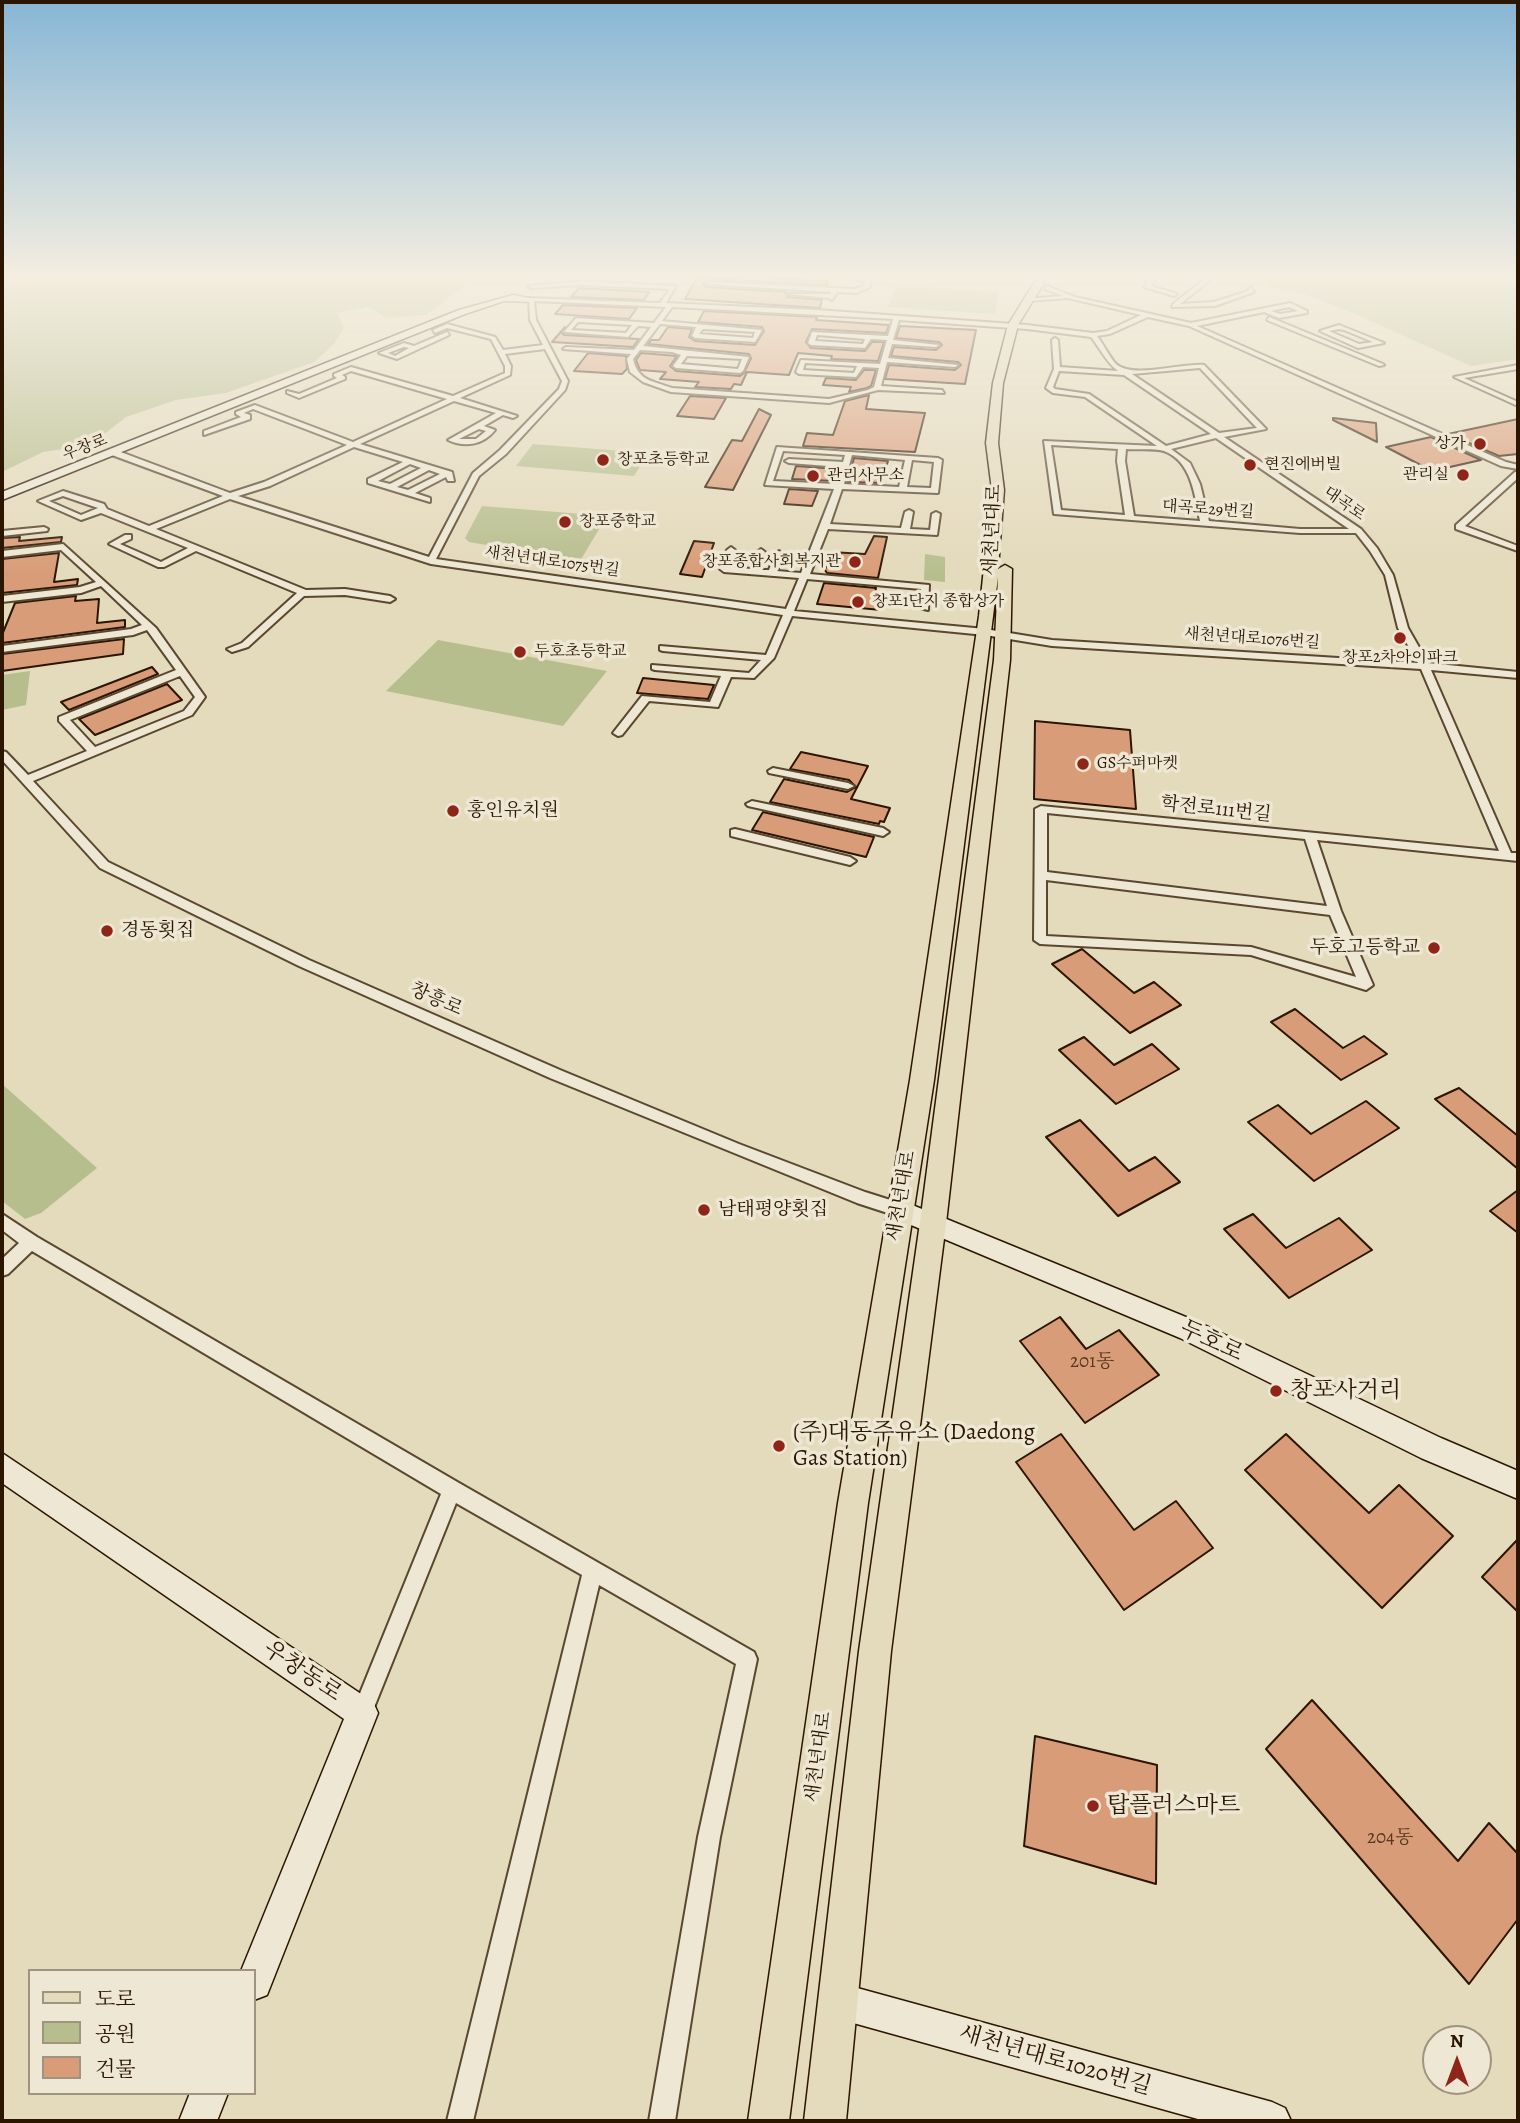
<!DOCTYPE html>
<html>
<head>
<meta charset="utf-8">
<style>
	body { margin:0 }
	#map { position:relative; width:1520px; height:2123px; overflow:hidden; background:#e4dabc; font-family:Alegreya,"Noto Serif KR",serif }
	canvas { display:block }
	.frame { position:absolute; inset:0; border:4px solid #2c1600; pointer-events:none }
	.legend { position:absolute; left:28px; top:1969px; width:228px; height:126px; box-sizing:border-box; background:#ede7d3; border:2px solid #a0937f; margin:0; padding:9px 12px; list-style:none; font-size:21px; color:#2c1600 }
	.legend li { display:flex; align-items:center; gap:14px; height:35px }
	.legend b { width:35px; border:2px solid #a0937f }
	.north { position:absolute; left:1422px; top:2025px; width:70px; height:70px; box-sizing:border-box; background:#ede7d3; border:2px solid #a0937f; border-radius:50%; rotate:0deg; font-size:19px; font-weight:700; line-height:28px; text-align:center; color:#2c1600 }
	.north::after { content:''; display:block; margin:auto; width:24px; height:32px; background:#8f2418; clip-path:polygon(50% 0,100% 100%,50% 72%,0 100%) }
</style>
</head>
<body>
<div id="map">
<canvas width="1520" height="2123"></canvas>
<div class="frame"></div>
<ul class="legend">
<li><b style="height:9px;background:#e4dabc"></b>도로</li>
<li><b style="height:19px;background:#b7be8e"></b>공원</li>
<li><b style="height:19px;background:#d99c78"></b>건물</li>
</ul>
<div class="north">N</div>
</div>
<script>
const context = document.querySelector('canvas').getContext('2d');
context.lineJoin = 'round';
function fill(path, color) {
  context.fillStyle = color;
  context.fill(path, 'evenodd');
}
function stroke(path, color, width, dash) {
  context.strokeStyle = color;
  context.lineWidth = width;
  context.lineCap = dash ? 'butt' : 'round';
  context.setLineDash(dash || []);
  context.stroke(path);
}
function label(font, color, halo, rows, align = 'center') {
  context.font = font + ' Alegreya,"Noto Serif KR",serif';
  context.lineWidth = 7;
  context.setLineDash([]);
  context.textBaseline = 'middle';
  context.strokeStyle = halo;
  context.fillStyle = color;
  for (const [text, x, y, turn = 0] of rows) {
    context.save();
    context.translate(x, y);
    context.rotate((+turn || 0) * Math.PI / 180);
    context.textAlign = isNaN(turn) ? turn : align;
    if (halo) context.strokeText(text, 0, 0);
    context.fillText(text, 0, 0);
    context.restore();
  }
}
const green = new Path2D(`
	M2,278H475L426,315L387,318L368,307L337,313L344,328L334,344L314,362L226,393L176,400L126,417L90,445L43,452L2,472Z
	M1260,278H1501L1518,289V359L1471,366L1355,314L1299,292L1269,287L1264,279Z
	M896,286L999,292L995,314L888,307Z
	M533,444L648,453L634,476L516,466Z
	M482,506L607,516L580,561L469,542L465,538Z
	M925,554L945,557V582L924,580Z
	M438,640L607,671L563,726L386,691Z
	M30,671L26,705L2,710V675Z
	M2,1084L97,1168L41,1213L25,1219L2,1201Z`);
const building = new Path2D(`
	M697,278H764L828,281L827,285L709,279L703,284L706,287L786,292L787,297L822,300L820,308L685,299Z
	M579,288L649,292L644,300L571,297Z
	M563,305L637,308L629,319L555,314Z
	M704,311L817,317L816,320L889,325L886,333L812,329L806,342L811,348L865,351L872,342H884L878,361L831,359L832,356L798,353L789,375L747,372L741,385L734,384L731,389L695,387L699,382L660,379L666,372L640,370L636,360L641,353L677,356L670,366L676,371L740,376L744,373L751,358L749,354L648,344L651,340H659L668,327L692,329L689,337L695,341L755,345L764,331L762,327L698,322Z
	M900,326L976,330L965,384L885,379L889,365L955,370L961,365L958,362L891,356L894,347L936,350L942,345L939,342L896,338Z
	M565,327L561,332L564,335L639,339L633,347L552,342Z
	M588,353L626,356L627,369L622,374L574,371Z
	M864,370H876L871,386L867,388L849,392L851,387L823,385L826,378L856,380Z
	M869,395L866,409L925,413L915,452L803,446L807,433L833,435L845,401Z
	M690,396L726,398L714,419L677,416Z
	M759,409L771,415L733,490L705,487L732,440L742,441Z
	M1333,418L1376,423L1377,442L1333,420Z
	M1518,419V454L1499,456L1448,434Z
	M1431,437L1481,460L1432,471L1386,447Z
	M854,458L888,461L881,483L847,482Z
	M796,466L838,469L834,481L792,479Z
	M789,489L818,491L812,506L784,504Z
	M874,536L887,537L878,578L827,573L825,570L831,552L865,554Z
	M20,537L19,541L62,537L61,542L2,548V538Z
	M694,541L714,543L702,577L680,574Z
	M59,553L54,582L78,579L77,585L2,593V559Z
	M824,583L876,588L875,593L881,594V610L817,604Z
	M76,596L75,601L99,599L97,623L125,620V627L2,643V635L15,603Z
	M124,639L123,654L2,671V654Z
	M152,667L158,674L69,710L61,702Z
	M643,678L714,685L708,699L637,693Z
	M167,684L182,700L95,735L79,719Z
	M1035,721L1130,730L1136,809L1034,799Z
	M801,752L868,766L851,799L890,808L884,822L880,821L879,824L770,802L784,779L847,792L856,787L849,780L790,769Z
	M763,812L874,837L866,857L752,830Z
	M1082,949L1134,993L1154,982L1181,1005L1130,1033L1052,964Z
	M1295,1009L1343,1048L1364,1036L1387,1054L1341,1080L1271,1022Z
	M1084,1037L1114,1065L1152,1044L1179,1069L1116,1104L1059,1050Z
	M1459,1088L1518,1136V1169L1435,1099Z
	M1366,1101L1399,1128L1314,1181L1248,1122L1278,1105L1311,1134Z
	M1080,1120L1129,1171L1155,1157L1180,1182L1118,1216L1046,1137Z
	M1518,1190V1233L1490,1211Z
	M1253,1214L1286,1248L1339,1218L1372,1250L1289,1298L1224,1229Z
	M1060,1317L1086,1349L1119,1330L1159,1375L1085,1423L1020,1341Z
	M1061,1434L1134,1530L1176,1501L1213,1548L1124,1610L1016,1462Z
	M1286,1434L1369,1513L1399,1485L1453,1536L1382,1608L1245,1470Z
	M1518,1539V1612L1482,1577Z
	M1312,1700L1458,1861L1489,1823L1518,1854V1919L1469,1984L1266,1749Z
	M1035,1736L1157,1765L1156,1884L1024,1846Z`);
const street = new Path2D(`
	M846,278L870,279V287L856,293L837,292L832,300L829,298L787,294H830L831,292L706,284L709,282L855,289L864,286L865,281Z
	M1149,278H1157L1151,286L1177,294L1174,296L1144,287L1148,283L1145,281Z
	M1206,278H1213L1180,304L1214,302L1248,291L1251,287L1254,292L1215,306L1172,307L1173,304Z
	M581,281L676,286L666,303L817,310L1027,325L1093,333L1107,331L1141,315L1068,298L1028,301L1025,299L1063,296L1045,289L1047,286L1075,297L1191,323L1290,303L1307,311V313L1279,318L1264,312L1197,326L1506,462L1518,465V469L1501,466L1189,326L1148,317L1110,334L1097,336C1103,344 1111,359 1116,364C1133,379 1181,363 1204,365L1266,429L1224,437L1361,529L1377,548L1393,575L1408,628L1428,663L1518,672V678L1431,670L1511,853H1518V861L1317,840L1341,911L1373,985L1366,990L1251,955L1040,944L1034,940L1035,809L1041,806L1499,851L1421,669L1052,646L985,635L792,616L774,658L754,678L731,677L718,707L649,701L622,735L618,736L613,733L642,696L710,702L721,676L655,670L652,669V665L749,673L761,660L663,651L660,650V646L766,655L783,615L431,564L230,499L156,529L306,590L345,589L390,596L395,599L390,602L345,595L304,596L248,647L232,652L227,649L242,643L297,593L196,551L164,567H158L109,544L125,535H131V539L120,544L161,562L188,548L101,513L81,520L38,501L63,491L104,504L107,509L149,526L223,496L112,455V451H118L230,493L264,482L347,445L253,409L244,413L250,415V419L204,435V431L241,417L236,414V412L255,405L353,442L447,399L351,371L342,375L345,377V379L299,398L287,393V391L299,394L337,378L334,376V374L351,367L453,396L505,373V366L491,339L447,328L435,333L433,330L447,324L495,337L503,350L543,345L530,320L529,298L660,303L670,289L581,285L531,288L528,286ZM534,301L666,307L654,323L576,318L564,332L628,337L638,326L651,327L634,350L566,347L563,349L631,354L627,359L630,372L643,382L671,392L829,403L878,390L944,393L942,390L881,386L887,362L955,367L958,365L888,358L892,344L936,347L939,345L893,340L899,320L1027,329L1091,337C1100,348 1106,362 1118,371L1060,367L1058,340L1055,338L1052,340L1054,369L1046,388L1053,393L1085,397L1157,446L1044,441L1054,514L1300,533H1356L1370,551L1385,575L1398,628L1418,663L1052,640L985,629L794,611L807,579L921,589L920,608L928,610L929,585L810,574L828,529L937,535L940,514L936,512L932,514L930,530L910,529L913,512L909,510L905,512L901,528L830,524L842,489L938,493L942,460L938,458L777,447L765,485L834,489L801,573L777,571L783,554L779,551L775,554L769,570H761L765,552L761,549L757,552L752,569L729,567L735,550L731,547L727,550L720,569L724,572L799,578L786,609L436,559L479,476L506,454L565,390L568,381L536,320ZM672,307L893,319L888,336L812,332L808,343L811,345L865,348L871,339L887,340L880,364L801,360L796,372L799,374L856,377L863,367L879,368L874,387L868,390L829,399L672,388C653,381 638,381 633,359L640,350L672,352L681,355L673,366L676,368L740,373L743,371L749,357L643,346L660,324L696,327L692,336L695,338L755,342L762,330L662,321ZM1289,307L1298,311L1280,314L1271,311ZM578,322L632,325L626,333L571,330ZM703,329L755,332L753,338L699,334ZM817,335L865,339L863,344L815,341ZM545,349L562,381L559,389L500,450L473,473L429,557L238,496L270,486L354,447L403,462L368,479V483L430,502V498L415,493L446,477L448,481H454L452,472L360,444L454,401L496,413L448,440C465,448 483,445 495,430L484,426L503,415L513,418L517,416L460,398L510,375L511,366L505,354ZM687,356L742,359L738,369L681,364ZM805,363L857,366L854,373L803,370ZM1200,368L1257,428L1219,433L1132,374ZM1059,371L1124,375L1211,434L1166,446L1089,394L1055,389L1053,387ZM479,429L486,431L476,439H459ZM1216,438L1349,529H1300L1209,521L1200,484L1190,463L1171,449ZM1051,445L1118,449L1117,461L1125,515L1061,510ZM1126,449C1137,450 1153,448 1164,451C1192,461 1195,497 1200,521L1134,516L1125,461ZM783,451L845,455L843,462L789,459L785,461L789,463L841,467L836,484L773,481ZM852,455L905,460L899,487L844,484ZM912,460L934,462L931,488L907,487ZM410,464L421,468L390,484L378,481ZM429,470L440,474L408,490L397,487ZM63,496L98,508L81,515L49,501ZM1047,813L1305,839L1327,906L1047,872ZM1046,880L1330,915L1356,977L1251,947L1046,936Z
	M1269,317L1383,364L1384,365L1379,366L1267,320Z
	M1339,325L1384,343L1358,348L1320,331ZM1339,329L1344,330L1373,342L1359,344L1329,331Z
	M447,332L449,335L397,359L379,353L404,343L414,346ZM404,347L409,348L395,356L388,353Z
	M1518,365V369L1464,378L1518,402V406L1454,377Z
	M1515,472H1518V478L1465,526L1518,546V551L1456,529V525Z
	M44,527L48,529L47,531L2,536V531Z
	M63,544L156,628L205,697L192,715L33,781L108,862L309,960L560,1070L739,1144L865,1192L906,1205L908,1210L906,1215L900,1217L857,1203L550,1078L299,966L100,868L2,760V751L6,752L28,775L87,751L59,721V717L176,670L147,630L133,635L2,652V646L131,629L142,625L101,586L81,593L2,602V596L80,587L96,582L61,550L2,557V551ZM180,676L195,697L184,711L95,747L70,720Z
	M773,768L848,783L854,786L848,789L769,773L768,771Z
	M752,801L883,828L889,832L883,836L748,806L746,804Z
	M735,829L850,857L856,861L850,865L731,836V830Z
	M2,1214L37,1237L459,1483L754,1652L757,1659L720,1837L675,2121H649L698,1837L736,1664L599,1585L473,2121H447L582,1575L456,1503L369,1720L362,1723L355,1720L352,1713L441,1494L32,1251L8,1274L2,1276V1259L19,1243L2,1230Z`);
const secondary = new Path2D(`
	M513,295L535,299L531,302L504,301L465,314L2,500V492L459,310Z
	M900,1200L1198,1322L1441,1438L1518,1471V1499L1421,1458L1180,1338L892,1217L888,1210L892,1203Z
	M2,1453L373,1702L378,1713L267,1995L254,2000V1971H241L344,1719L2,1483Z
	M839,1983L1272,2102L1285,2108L1291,2121H1205L839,2019L826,2014L821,2001L826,1988Z
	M190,2093H228L217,2121H179Z`);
const primary = new Path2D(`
	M1037,278H1047L1018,325L1003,383L998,443L1004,490L998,569L1005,565L1012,569L1010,660L946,1223L891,1651L846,2121H804L859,1651L920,1223L994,660L998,577L934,1080L868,1503L789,2121H748L838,1503L910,1080L979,616L992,490L986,443L993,383L1008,325Z`);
const markers = [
	[1480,444,7,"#8f2418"],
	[603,460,7,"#8f2418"],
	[1250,465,7,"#8f2418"],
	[1463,475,7,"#8f2418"],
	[813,476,7,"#8f2418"],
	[565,522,7,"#8f2418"],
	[855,562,7,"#8f2418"],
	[858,602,7,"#8f2418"],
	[1400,638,7,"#8f2418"],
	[520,652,7,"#8f2418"],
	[1083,764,7,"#8f2418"],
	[453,811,7,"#8f2418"],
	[107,931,7,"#8f2418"],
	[1434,948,7,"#8f2418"],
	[704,1210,7,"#8f2418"],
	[1276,1391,7,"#8f2418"],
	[779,1446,7,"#8f2418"],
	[1093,1806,7,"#8f2418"]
];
const farPoinames = [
	["상가",1466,444,"right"],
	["창포초등학교",617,460],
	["현진에버빌",1264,465],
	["관리실",1449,475,"right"],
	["관리사무소",827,476],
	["창포중학교",579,522],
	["창포종합사회복지관",841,562,"right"],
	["창포1단지 종합상가",872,602],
	["두호초등학교",534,652],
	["창포2차아이파크",1400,658,"center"],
	["GS수퍼마켓",1097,764]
];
const farStreetnames = [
	["우창로",85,448,-21],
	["대곡로",1344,504,35],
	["대곡로29번길",1208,510,4],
	["새천년대로1075번길",552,562,8],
	["새천년대로1076번길",1252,639,4]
];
const streetNames = [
	["새천년대로",993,530,-87],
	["학전로111번길",1216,810,6],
	["창흥로",436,1000,24],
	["새천년대로",902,1196,-80],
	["새천년대로",819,1757,-82]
];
const poiNames = [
	["홍인유치원",467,811],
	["경동횟집",121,931],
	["두호고등학교",1420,948,"right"],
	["남태평양횟집",718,1210]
];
const nearNumbernames = [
	["201동",1092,1362],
	["204동",1390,1838]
];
const nearStreetnames = [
	["두호로",1211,1342,25],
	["우창동로",302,1672,34],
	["새천년대로1020번길",1055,2061,16]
];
const nearPoinames = [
	["창포사거리",1290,1391],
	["(주)대동주유소 (Daedong",793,1433],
	["Gas Station)",793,1459],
	["탑플러스마트",1107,1806]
];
fill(green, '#b7be8e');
fill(building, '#d99c78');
stroke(building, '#2c1600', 2);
stroke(street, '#5a472f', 4);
stroke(secondary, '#2c1600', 3);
stroke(primary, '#2c1600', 3);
fill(street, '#ede7d3');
fill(secondary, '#ede7d3');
fill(primary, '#e4dabc');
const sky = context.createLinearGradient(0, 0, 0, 575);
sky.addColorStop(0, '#87b6d5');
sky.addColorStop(0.48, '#f3eee1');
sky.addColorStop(1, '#f3eee100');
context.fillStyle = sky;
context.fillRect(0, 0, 1520, 575);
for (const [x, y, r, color] of markers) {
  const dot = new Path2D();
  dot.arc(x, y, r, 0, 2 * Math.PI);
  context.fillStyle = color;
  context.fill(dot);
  stroke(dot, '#ede7d3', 2.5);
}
label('16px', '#2c1600', '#ede7d3', farPoinames, 'left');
label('16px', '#2c1600', '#ede7d3', farStreetnames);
label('19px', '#2c1600', '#ede7d3', streetNames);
label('19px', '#2c1600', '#ede7d3', poiNames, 'left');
label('19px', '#57381e', null, nearNumbernames);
label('23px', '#2c1600', '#ede7d3', nearStreetnames);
label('23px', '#2c1600', '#ede7d3', nearPoinames, 'left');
</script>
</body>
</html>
